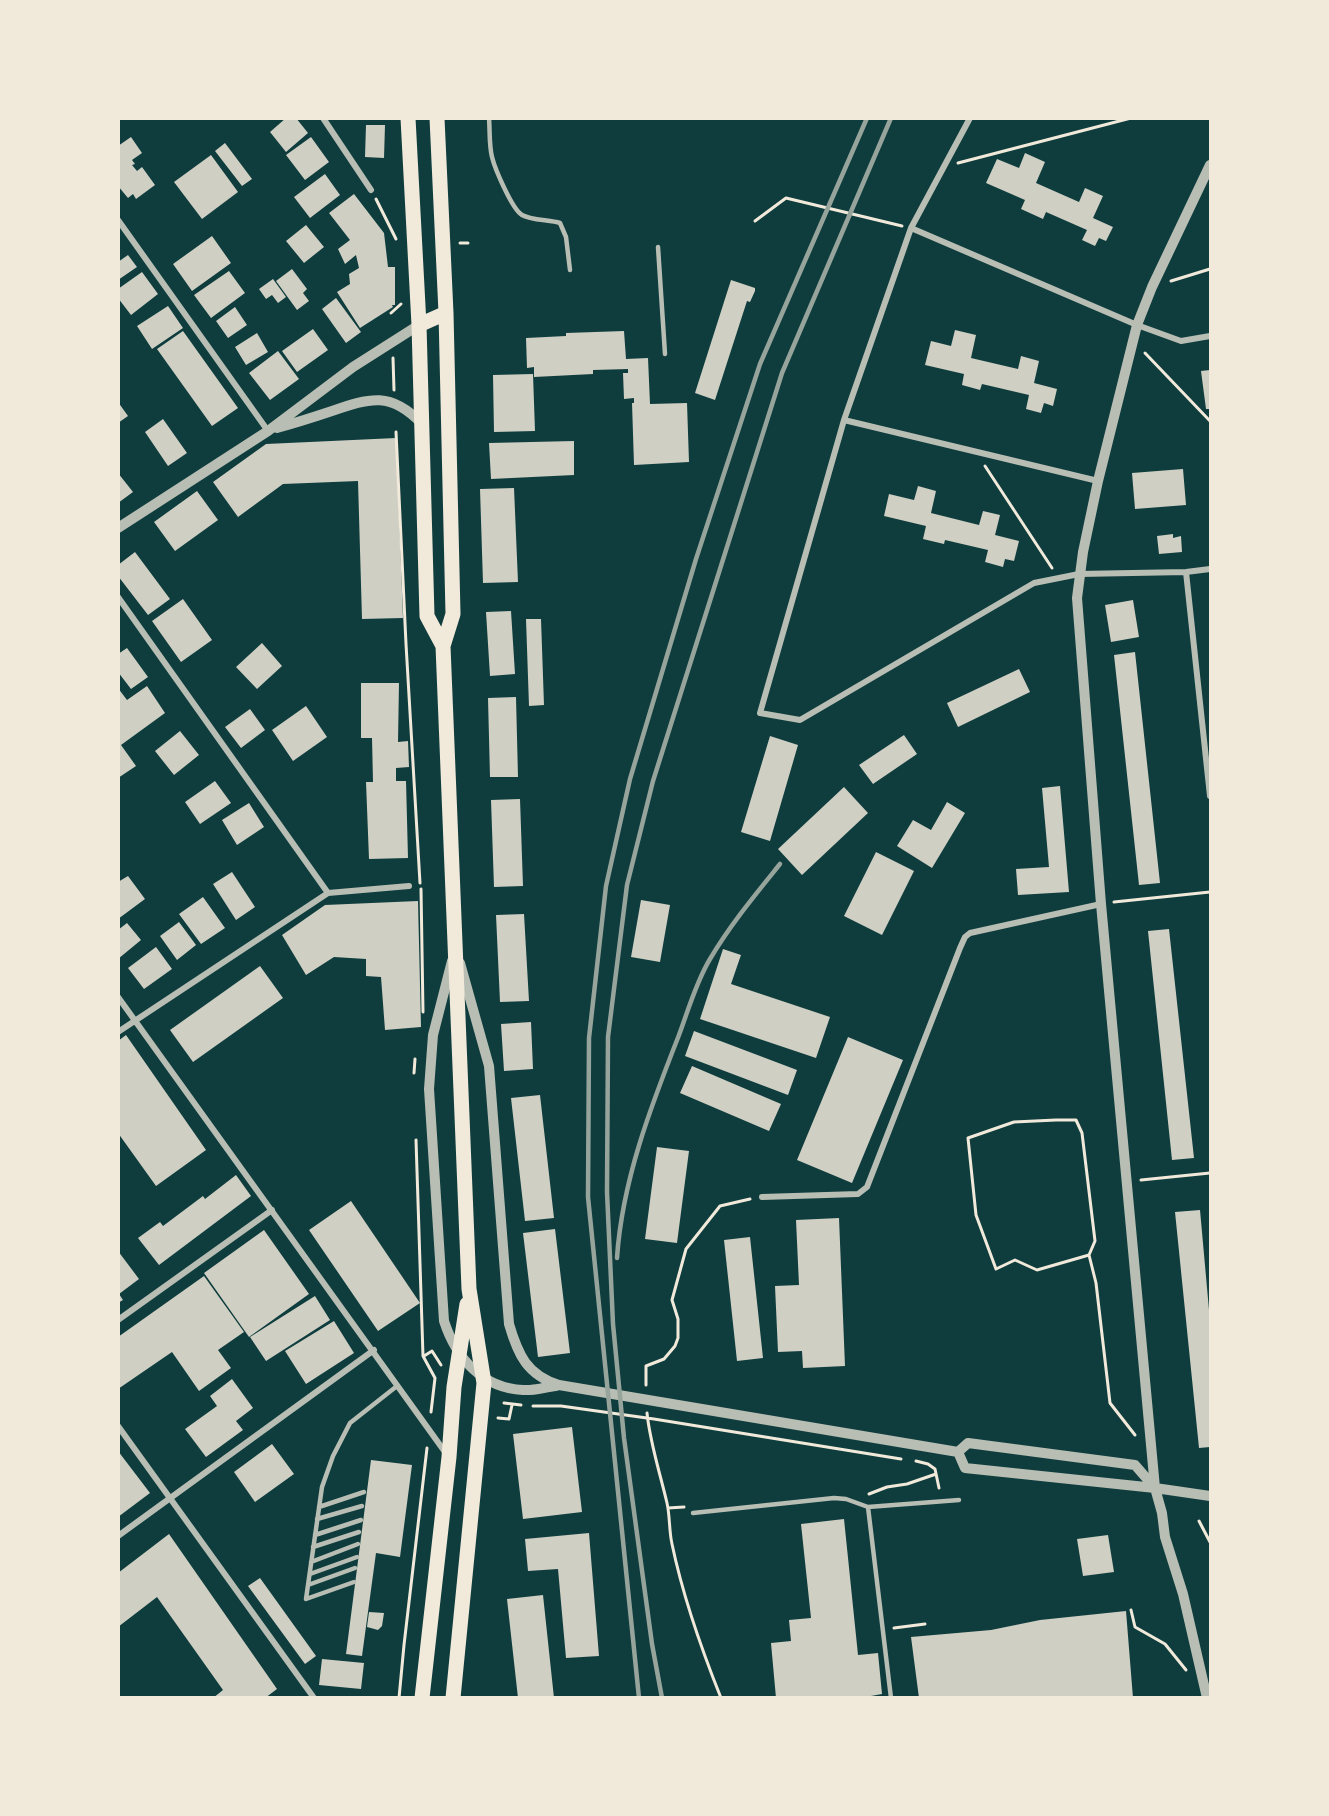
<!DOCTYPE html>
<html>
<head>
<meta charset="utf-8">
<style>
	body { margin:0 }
	#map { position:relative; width:1329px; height:1816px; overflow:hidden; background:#0f3d3e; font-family:Mulish,sans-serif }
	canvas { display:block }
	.frame { position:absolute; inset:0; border:120px solid #f1e9da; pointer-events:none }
</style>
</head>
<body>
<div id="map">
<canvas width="1329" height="1816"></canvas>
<div class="frame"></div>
</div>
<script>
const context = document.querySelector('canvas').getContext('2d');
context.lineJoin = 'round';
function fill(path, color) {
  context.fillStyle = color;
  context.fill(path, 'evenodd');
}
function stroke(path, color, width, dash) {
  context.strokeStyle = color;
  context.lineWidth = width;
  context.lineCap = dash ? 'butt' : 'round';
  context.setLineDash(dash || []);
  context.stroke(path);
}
const building = new Path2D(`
	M286,118H296L308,133L286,152L270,132Z
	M366,125H385L384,158L365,157Z
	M131,137L142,153L132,160L135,164L132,165L137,171L142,167L155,185L136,199L133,194L128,198L118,186V146Z
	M311,137L329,162L305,180L286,155Z
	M225,143L252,179L242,186L215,151Z
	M1025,153L1045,162L1036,183L1079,202L1085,188L1103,196L1093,218L1113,227L1106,241L1099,238L1095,246L1082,240L1087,230L1046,212L1043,219L1021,209L1025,200L986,183L997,159L1019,168Z
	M211,155L238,192L202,219L174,182Z
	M325,174L340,195L310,218L294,197Z
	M354,194L384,233L388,267H395V305H392L393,307L360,328L337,292L350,284L349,274L359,268L356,255L345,264L338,249L350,240L329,213Z
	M306,225L324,247L304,263L286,241Z
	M212,236L231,263L192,291L173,264Z
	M128,255L137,267L118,280V262Z
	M292,269L307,289L303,293L309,301L297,310L276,281Z
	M229,271L245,293L211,318L194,295Z
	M142,272L158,294L131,315L118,298V289Z
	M273,279L286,297L278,303L272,295L266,299L259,289Z
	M731,280L755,288V291L750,302L747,301L715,400L695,393Z
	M336,298L361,332L346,343L322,309Z
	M168,306L183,328L152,349L137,326Z
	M235,307L247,325L228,338L216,321Z
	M313,329L328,350L297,372L282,351Z
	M955,330L976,335L971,358L1018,369L1021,356L1039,361L1034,383L1057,389L1053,406L1044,403L1041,413L1026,409L1029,395L982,384L980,390L962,385L964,374L925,365L931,341L951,346Z
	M183,331L238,408L212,426L157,349Z
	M624,331L626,359L648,358L650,404L687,403L689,462L634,465L632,403H634V398L624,399L623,373H628V369L593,370V374L534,377V367L527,368L526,338L566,336V333Z
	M257,333L268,352L246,365L235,347Z
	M278,351L299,379L270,400L249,373Z
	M1210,370V409H1206L1201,371Z
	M533,374L535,431L494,432L493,375Z
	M118,402L128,416L118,423Z
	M163,419L187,453L168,466L145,432Z
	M396,438L403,618L362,619L358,481L283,484L238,517L213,482L266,444Z
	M574,441V475L491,479L489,443Z
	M1183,469L1186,505L1135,509L1132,473Z
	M118,473L133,492L118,503Z
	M918,486L936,491L931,513L979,525L983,511L1000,515L995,535L1019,541L1014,561L1005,559L1003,567L985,562L988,550L945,540L944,544L923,539L926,526L884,516L889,494L914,500Z
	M514,488L518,582L483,583L480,489Z
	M197,491L218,520L175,551L154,522Z
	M1173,534V538L1181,536L1182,552L1159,554L1157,536Z
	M135,552L170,599L148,615L118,576V565Z
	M183,599L212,640L181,662L152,621Z
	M1133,600L1139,637L1111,642L1105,605Z
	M511,611L515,674L490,676L486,612Z
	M526,619H541L544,705L529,706Z
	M262,643L282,666L257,689L236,667Z
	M127,648L148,677L131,689L118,672V654Z
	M1135,652L1160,883L1139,885L1114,655Z
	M1019,669L1030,692L958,727L947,703Z
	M361,683H399L398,742L408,741L409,767L396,768V781H406L408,858L369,859L366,782H373L372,738H361Z
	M147,686L165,713L121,745L136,766L118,778V688L127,700Z
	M516,697L518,777H490L488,698Z
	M306,706L327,737L293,761L272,730Z
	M250,709L265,730L241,748L225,727Z
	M180,731L199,755L174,775L155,751Z
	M904,735L917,754L873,784L859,765Z
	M770,736L798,745L770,841L741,832Z
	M215,781L231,803L200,824L185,802Z
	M1060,786L1069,892L1018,895L1016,869L1049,867L1042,788Z
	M844,787L868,813L802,875L778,849Z
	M520,799L523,886L494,887L491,800Z
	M947,802L965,813L932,868L897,846L913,820L931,830Z
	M249,803L264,827L237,845L222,820Z
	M876,852L914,871L882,935L844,916Z
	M232,872L255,907L236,920L213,884Z
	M128,876L145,899L118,919V882Z
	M203,897L225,928L201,944L179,914Z
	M641,900L670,905L660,962L631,957Z
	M418,901L421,1027L385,1030L381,977L366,976V959L334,957L306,975L282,935L325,905Z
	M524,914L529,1001L500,1002L496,915Z
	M179,922L196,945L177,960L160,936Z
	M127,923L141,940L118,959V930Z
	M1169,929L1194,1158L1172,1160L1148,931Z
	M156,947L172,969L144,989L128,968Z
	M723,949L741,955L731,984L830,1017L816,1058L700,1019Z
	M260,966L283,998L193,1062L170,1030Z
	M531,1022L533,1069L504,1071L501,1024Z
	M694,1031L797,1070L788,1095L685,1056Z
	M126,1035L206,1150L156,1186L118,1133V1041Z
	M848,1037L903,1060L852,1183L797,1160Z
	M692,1066L781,1104L769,1131L680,1093Z
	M540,1095L554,1218L525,1221L511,1098Z
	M657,1147L689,1151L677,1243L645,1239Z
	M236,1175L251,1196L159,1265L138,1238L160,1222L163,1226L203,1196L205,1199Z
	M351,1201L420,1303L378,1331L309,1230Z
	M1200,1210L1210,1321V1447L1199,1448L1175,1212Z
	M839,1218L845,1366L803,1368L802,1351L778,1352L775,1286L799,1285L796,1220Z
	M555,1229L570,1353L538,1357L523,1233Z
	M264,1230L309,1294L249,1337L204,1273Z
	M750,1237L763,1358L737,1361L724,1240Z
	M118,1251L139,1279L119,1294L123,1300L118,1303Z
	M204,1276L244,1332L218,1350L231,1368L199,1391L172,1352L118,1389V1337Z
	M315,1296L330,1320L266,1361L250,1337Z
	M334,1321L354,1353L306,1384L285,1351Z
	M232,1379L253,1408L236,1421L243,1430L206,1457L185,1429L217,1406L210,1396Z
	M572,1427L582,1512L523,1519L513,1434Z
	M272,1444L294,1474L255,1502L234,1472Z
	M118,1451L150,1493L118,1517Z
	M371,1460L412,1465L400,1557L376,1553L362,1656L346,1654Z
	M844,1519L858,1655L878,1653L882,1694L860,1698H776L771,1643L791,1641L789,1620L811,1618L801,1524Z
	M589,1533L599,1656L566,1658L558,1569L528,1571L525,1539Z
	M169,1534L277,1689L265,1698H213L223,1690L157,1597L118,1627V1573Z
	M1108,1535L1114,1572L1083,1576L1077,1539Z
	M260,1578L316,1656L305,1664L248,1586Z
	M543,1595L554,1698H518L507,1599Z
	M1126,1611L1133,1698H919L911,1637L991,1630L1040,1620Z
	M369,1612L384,1613L382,1626L378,1630L367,1627Z
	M322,1659L364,1663L361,1689L319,1685Z`);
const path = new Path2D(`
	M958,163L1131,118
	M376,199L396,239
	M755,221L786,198L902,226
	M460,243H468
	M1171,281L1210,269
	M391,313L401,304
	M1145,353L1210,421
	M393,358L394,390
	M396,432L406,644L420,883
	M985,466L1052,568
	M421,889L423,1012
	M1114,902L1210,892
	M414,1073L415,1059
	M1056,1120H1076L1082,1133L1095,1241L1089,1255L1037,1270L1015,1260L996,1269L976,1215L968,1138L1014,1122Z
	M416,1140L423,1356L435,1378L431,1412
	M1141,1180L1210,1173
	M1089,1255L1096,1283L1110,1403L1135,1435
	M424,1356L432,1351L441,1365
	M646,1385V1366L664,1359L675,1346L678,1338V1319L672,1300L686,1249L720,1206L750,1199
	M504,1403L521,1405
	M533,1406H561L654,1419L901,1459
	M647,1413C650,1443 660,1473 667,1503C670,1516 669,1531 672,1544C683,1597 701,1648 721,1698
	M498,1418L509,1419L512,1405
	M916,1461L928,1464L935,1469L939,1488
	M869,1494L887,1487L907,1484L936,1474
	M668,1508L684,1507
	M1199,1521L1210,1542
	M1131,1610L1135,1627L1165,1644L1186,1670
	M894,1628L925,1624
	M399,1698L404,1645L427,1448`);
const service = new Path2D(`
	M489,118C490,131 489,145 492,157C495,169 512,209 522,215C530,220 550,220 560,223L566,237L570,270
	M658,247L665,354
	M319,1507L364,1492
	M868,1507L891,1698
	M693,1513L834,1498L846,1499L868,1507L959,1500
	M317,1519L362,1506
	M315,1535L361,1520
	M313,1547L359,1532
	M311,1562L358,1544
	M310,1574L357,1557
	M354,1582L306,1599L322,1487L333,1456L350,1423L397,1386
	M308,1585L355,1568`);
const minor = new Path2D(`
	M323,118L371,190
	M970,118L911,228L844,420L760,713L800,720L1034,583L1079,574L1186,572L1210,569
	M118,220L268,431
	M911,228L1137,325L1181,341L1210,336
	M844,420L1098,481
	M1186,572L1210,796
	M118,597L328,893
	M118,997L445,1452
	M118,1032L328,893L409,886
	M762,1197L858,1194L867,1187L960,948L965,937L970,933L1101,904
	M118,1320L272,1210
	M118,1426L314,1698
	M118,1536L374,1350`);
const tertiary = new Path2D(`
	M277,428C295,423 314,417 332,411C370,398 391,391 422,424
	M118,528L268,431L353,367L419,325
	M452,961L433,1035L429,1089L444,1321C456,1358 482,1388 523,1390C534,1391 545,1387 556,1386
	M460,963L489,1066L509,1324C518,1355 527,1375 559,1385L958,1452
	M958,1452L965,1468L1155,1488L1210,1496
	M958,1452L968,1443L1135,1465L1155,1488
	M1207,1698L1183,1594L1165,1537L1162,1513L1155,1488L1101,904L1077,598L1083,552L1098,481L1137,325L1152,287L1210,165`);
const primary = new Path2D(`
	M408,118L419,325L427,616L443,646
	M437,118L446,313L453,614L443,646L469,1289L484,1383L453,1698
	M419,325L446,313
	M422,1698L449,1457L454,1387L467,1304`);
const rail = new Path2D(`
	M617,1258C622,1181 651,1106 679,1035C688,1011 696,982 710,959C730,925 755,895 780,864
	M639,1698L588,1197L589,1038L606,886L630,779L696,559L760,364L867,118
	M662,1698L652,1644L624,1438L613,1324L607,1192L608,1037L627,885L653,781L782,373L891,118`);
fill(building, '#cfcfc3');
stroke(path, '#f1e9da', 3);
stroke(service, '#b8beb3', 4.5);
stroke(minor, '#b8beb3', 6);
stroke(tertiary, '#b8beb3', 10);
stroke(primary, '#f1e9da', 15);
stroke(rail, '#97a49c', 4.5);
</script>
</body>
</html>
